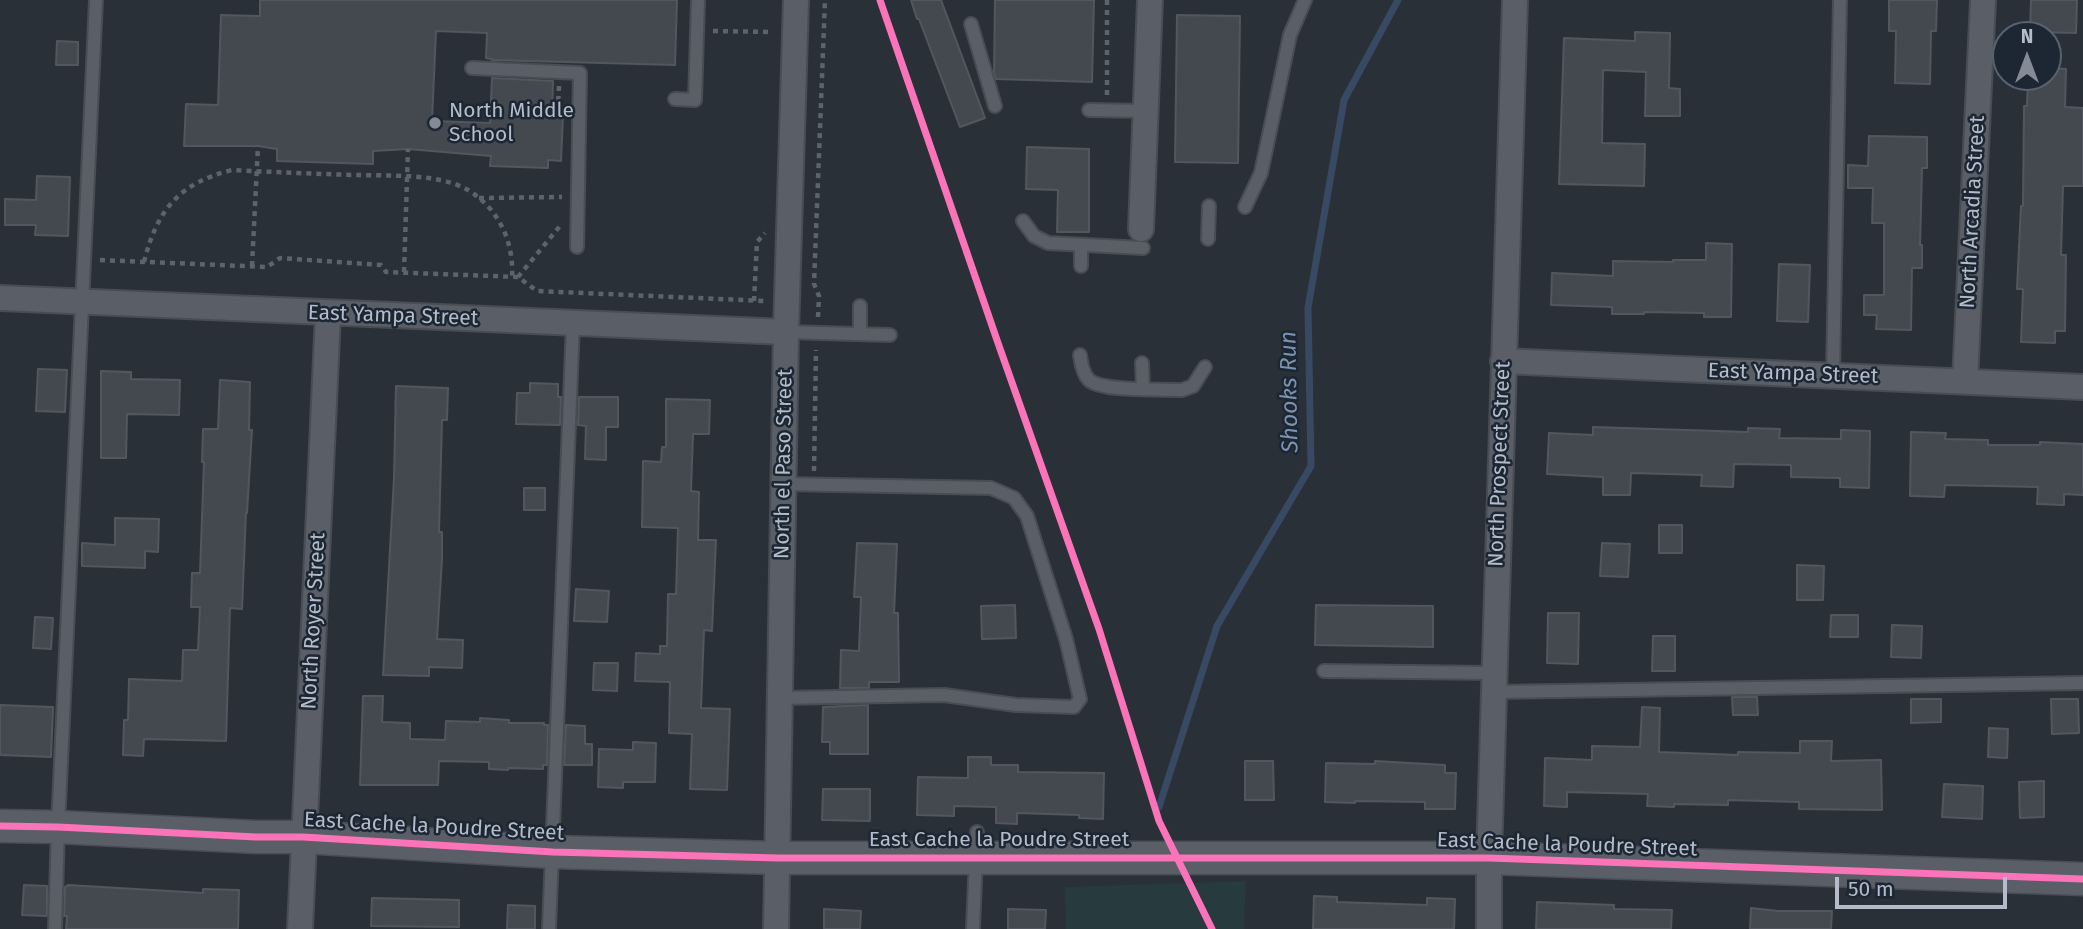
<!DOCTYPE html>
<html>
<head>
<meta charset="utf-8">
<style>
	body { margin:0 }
	#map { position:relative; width:2083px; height:929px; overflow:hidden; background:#2a3038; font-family:"Fira Sans",sans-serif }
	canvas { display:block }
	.north { position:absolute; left:1992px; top:21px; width:70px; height:70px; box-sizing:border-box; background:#1d2633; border:2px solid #59626f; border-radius:50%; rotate:0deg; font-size:19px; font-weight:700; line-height:28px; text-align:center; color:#b4bcc9 }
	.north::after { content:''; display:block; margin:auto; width:24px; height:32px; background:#848b96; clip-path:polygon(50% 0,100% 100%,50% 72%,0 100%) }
	.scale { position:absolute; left:1835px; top:877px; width:172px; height:32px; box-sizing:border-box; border:4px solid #b4bcc9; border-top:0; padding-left:9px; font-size:21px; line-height:24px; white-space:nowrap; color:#b4bcc9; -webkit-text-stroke:5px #1d2633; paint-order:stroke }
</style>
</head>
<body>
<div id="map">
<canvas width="2083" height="929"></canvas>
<div class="north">N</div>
<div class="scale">50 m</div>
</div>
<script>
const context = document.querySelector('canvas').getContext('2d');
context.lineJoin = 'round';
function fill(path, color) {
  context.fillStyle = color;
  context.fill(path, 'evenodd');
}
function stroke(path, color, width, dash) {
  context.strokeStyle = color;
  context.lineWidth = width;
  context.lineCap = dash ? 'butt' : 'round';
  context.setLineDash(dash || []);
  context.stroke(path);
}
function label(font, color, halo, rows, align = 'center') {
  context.font = font + ' "Fira Sans",sans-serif';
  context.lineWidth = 5;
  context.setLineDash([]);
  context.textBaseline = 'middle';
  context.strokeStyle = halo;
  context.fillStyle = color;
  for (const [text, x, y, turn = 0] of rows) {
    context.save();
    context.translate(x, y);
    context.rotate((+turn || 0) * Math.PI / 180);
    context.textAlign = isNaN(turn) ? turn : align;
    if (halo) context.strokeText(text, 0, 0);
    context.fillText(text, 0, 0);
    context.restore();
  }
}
const green = new Path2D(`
	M1246,881L1244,929H1066L1065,887Z`);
const stream = new Path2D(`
	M1159,807L1217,626L1311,466L1308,308L1344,100L1398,0`);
const building = new Path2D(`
	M260,0H677L675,65L492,60V59L486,58L487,33L436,31L432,121L490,123L492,78L553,81L552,115H563L561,161L548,160V168L490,166L491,156L408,149L373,151V164L277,161V149L258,146H184L186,104L218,105L221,15L260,16Z
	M911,0H941L985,118L960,127L919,19H917Z
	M995,0H1094L1092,82L996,79L994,73Z
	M1889,0H1937L1936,31H1931L1930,84L1895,83L1896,31H1889Z
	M2031,0H2077L2076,33L2030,32Z
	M1177,15L1240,16L1238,163L1175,162Z
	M1635,32L1670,33L1669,88L1680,89V116H1645L1646,72L1603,70L1602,143L1645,144L1644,186L1559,184L1564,38L1635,41Z
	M57,41L78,42V65H56Z
	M2048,68L2066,69L2065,107L2083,108V186H2063L2061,255H2066L2065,331H2055V343L2021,342L2023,289H2017L2021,206H2023L2024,106H2027L2028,77H2048Z
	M1869,136L1927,137V168H1922L1920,245H1922V268H1912L1911,330L1876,329L1877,315H1864V295H1884V223H1872L1873,188H1848V165L1868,166Z
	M1027,147L1089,149V232H1057L1058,190L1026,189Z
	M37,176L70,177L68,236L35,235L36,225H5V199L36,200Z
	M1706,243L1732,244L1731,317H1704V313L1644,312V314H1612V307L1551,305L1552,273L1613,276V261L1673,262V260H1706Z
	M1779,264L1810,265L1808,322L1777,321Z
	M38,369L67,370L65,412L36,411Z
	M101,371L131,372V379L180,380L179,415L127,414L126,458H101Z
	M220,380L250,382L249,430H252L247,513L246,512L242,609L230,608L226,741L144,739L143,756L123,755L124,720H128L129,679L182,681L183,650H198L200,607H191L192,573H200L204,462H202L203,429H218Z
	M530,383L558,384V397H561L560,425L516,424L517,393H530Z
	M396,386L448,388L447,420H442L439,532H442V560L437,639L463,640L462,668L429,667V676L383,675L394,478Z
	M579,397H618V427H606V460L585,459L586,426L578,425Z
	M666,399L710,400L709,434H693L691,491L699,492L698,540H716L712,631L704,630L701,708L730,709L727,790L690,789L692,734L669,733L670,682L635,681L636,653L660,654V646H667L668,594H676L678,528L642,527L643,461L661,462L662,447H666Z
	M1593,427L1748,432V428L1780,429L1779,438L1841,439V430L1870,431L1869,488L1840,487V478L1791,477V465L1734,464L1733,487L1701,486L1702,475L1631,473L1630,495H1603V477L1547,474L1549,433L1593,435Z
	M1911,432L1946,433L1945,439L1988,440V445H2040V442L2083,444V495L2064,494V505L2037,504L2038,487L1945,485L1944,497L1910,496Z
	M524,488H545V510H524Z
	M115,518L159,519L158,552L145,551V568L82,566V543L115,545Z
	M1659,525H1682V553H1659Z
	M857,543L897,544L894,613H898L899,682H869V688H840L841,650L859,651L861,597H854Z
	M1602,543L1630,544L1628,577L1600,576Z
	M1797,565L1824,566L1823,600H1797Z
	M576,589L609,591L607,622L574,621Z
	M1015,605L1016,638L982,639L981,606Z
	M1316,605L1433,606V647L1315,645Z
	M1548,613H1579L1578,664L1547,663Z
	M1831,615H1858V637H1830Z
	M35,617L53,618L51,649L33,648Z
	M1892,625L1922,626L1921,658L1891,657Z
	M1653,636H1675V671H1652Z
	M594,663H618L617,691L593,690Z
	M363,696H383L382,722L410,723V739L445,740L446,721L480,722V718L509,720V723H544V725H548L547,765H543V769L508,768V770L489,769V762L439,761L438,785H360Z
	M1732,697H1757L1758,715H1733Z
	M1911,699H1941V722L1911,723Z
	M2051,699H2078L2079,733L2052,734Z
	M0,705L53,707L51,757L0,755Z
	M868,705V754H830V742H822L823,707Z
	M1642,707L1660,708L1659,752L1738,755V752L1800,753V741H1832L1831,761L1881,760L1882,810L1799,809V802L1728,800V805L1674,804V807L1647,806L1648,794L1567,792V807L1544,806L1545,758L1592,760V746L1640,747Z
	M566,725L585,726V744H592V765H564Z
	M1989,728L2008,729L2007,758L1988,757Z
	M633,742L656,743L655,782H623V788L598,787L599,749L633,750Z
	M968,757H991V765H1018V772L1104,773L1103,819L1079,818V815L1017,813V824L996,823V807L954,806V816L917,815L918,777L968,778Z
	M1245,761H1273L1274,800H1245Z
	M1375,761L1445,765V773H1456L1455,809H1425V802L1355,801V803L1325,802L1326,763L1375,764Z
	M2044,781V817L2020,818L2019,782Z
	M1944,784L1983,786L1982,819L1942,817Z
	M823,789H870V821L822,820Z
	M24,885L47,886V916L22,915Z
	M68,885L203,893V889L239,890L238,929H66L67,916H64L65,887Z
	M1314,896L1337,897V902L1427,905V898L1455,899L1454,929H1313Z
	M372,898L459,900V927L371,926Z
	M1537,902L1614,905V909L1672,910L1671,929H1536Z
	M508,905L535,906V929H507Z
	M1751,908L1778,911H1832L1831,929H1750Z
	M824,909L861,911L860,929H824Z
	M1008,909L1046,910L1045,929H1008Z`);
const path = new Path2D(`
	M1107,0V95
	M713,31L772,32
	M559,86L558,106L564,108
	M479,198L562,197
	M100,260L267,267L280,258L381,265L386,272L518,277L537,291L766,301
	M144,262C157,210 179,183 232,170C274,172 315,174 356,175C389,176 439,173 468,190C499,209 514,242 512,277
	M252,266L258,146
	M404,272L408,149
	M518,277L560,226
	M754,301L757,242L765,233
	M818,317L819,296L814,284L825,0
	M814,471L816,350`);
const service = new Path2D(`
	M971,24L995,106
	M472,68L580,73L577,247
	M675,99L695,100L698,0
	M1089,110L1146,111
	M1245,207L1261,173L1290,35L1305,0
	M1023,221L1034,236L1048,243L1143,248
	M1208,239L1209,206
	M1081,245V266
	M786,332L890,335
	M860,334V306
	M1080,355C1081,363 1083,374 1089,380C1102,392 1163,389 1182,390L1193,386L1205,367
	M1142,363L1143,389
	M1833,375L1840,0
	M1324,671L1494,673
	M1494,692L2083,683
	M781,698L944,695L1016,705L1074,707L1080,699L1066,639L1027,516L1014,498L991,488L784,484
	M55,929L58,827L96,0
	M549,929L573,323
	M973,929L977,832`);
const minor = new Path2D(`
	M1141,229L1150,0
	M0,298L786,332
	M1503,361L2083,387
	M1965,381L1983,0
	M300,929L328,314
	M776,929L786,332L796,0
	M1489,929V858L1515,0`);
const tertiary = new Path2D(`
	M0,826L58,827L256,837H303L553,852L778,858H1489L2083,879`);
const cycleway = new Path2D(`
	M880,0L998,343L1099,629L1159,821L1212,929
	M0,826L58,827L256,837H303L553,852L778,858H1489L2083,879`);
const markers = [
	[435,123,7,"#848b96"]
];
const poiNames = [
	["North Middle",449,111],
	["School",449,135]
];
const streetNames = [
	["North Arcadia Street",1973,212,-87],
	["East Yampa Street",393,316,2],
	["East Yampa Street",1793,374,2],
	["North el Paso Street",784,464,-89],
	["North Prospect Street",1500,464,-88],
	["North Royer Street",314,621,-87],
	["East Cache la Poudre Street",434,827,3],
	["East Cache la Poudre Street",999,840],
	["East Cache la Poudre Street",1567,845,2]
];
const waterNames = [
	["Shooks Run",1290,392,-91]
];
fill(green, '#273a3e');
stroke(stream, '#384963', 7);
fill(building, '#444950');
stroke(building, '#52575f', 2);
stroke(service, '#484c53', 16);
stroke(minor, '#484c53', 28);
stroke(tertiary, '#484c53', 35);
stroke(path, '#5d636a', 4.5, [5, 5]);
stroke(service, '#5a5e66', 12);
stroke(minor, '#5a5e66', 24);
stroke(tertiary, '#5a5e66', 32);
stroke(cycleway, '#fb73b8', 7);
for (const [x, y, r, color] of markers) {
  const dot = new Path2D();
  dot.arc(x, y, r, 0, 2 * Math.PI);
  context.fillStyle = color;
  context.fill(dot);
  stroke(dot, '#1d2633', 2.5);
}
label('21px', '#b4bcc9', '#1d2633', poiNames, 'left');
label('21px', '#b4bcc9', '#1d2633', streetNames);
label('italic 23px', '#7c92b1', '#1d2633', waterNames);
</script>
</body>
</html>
